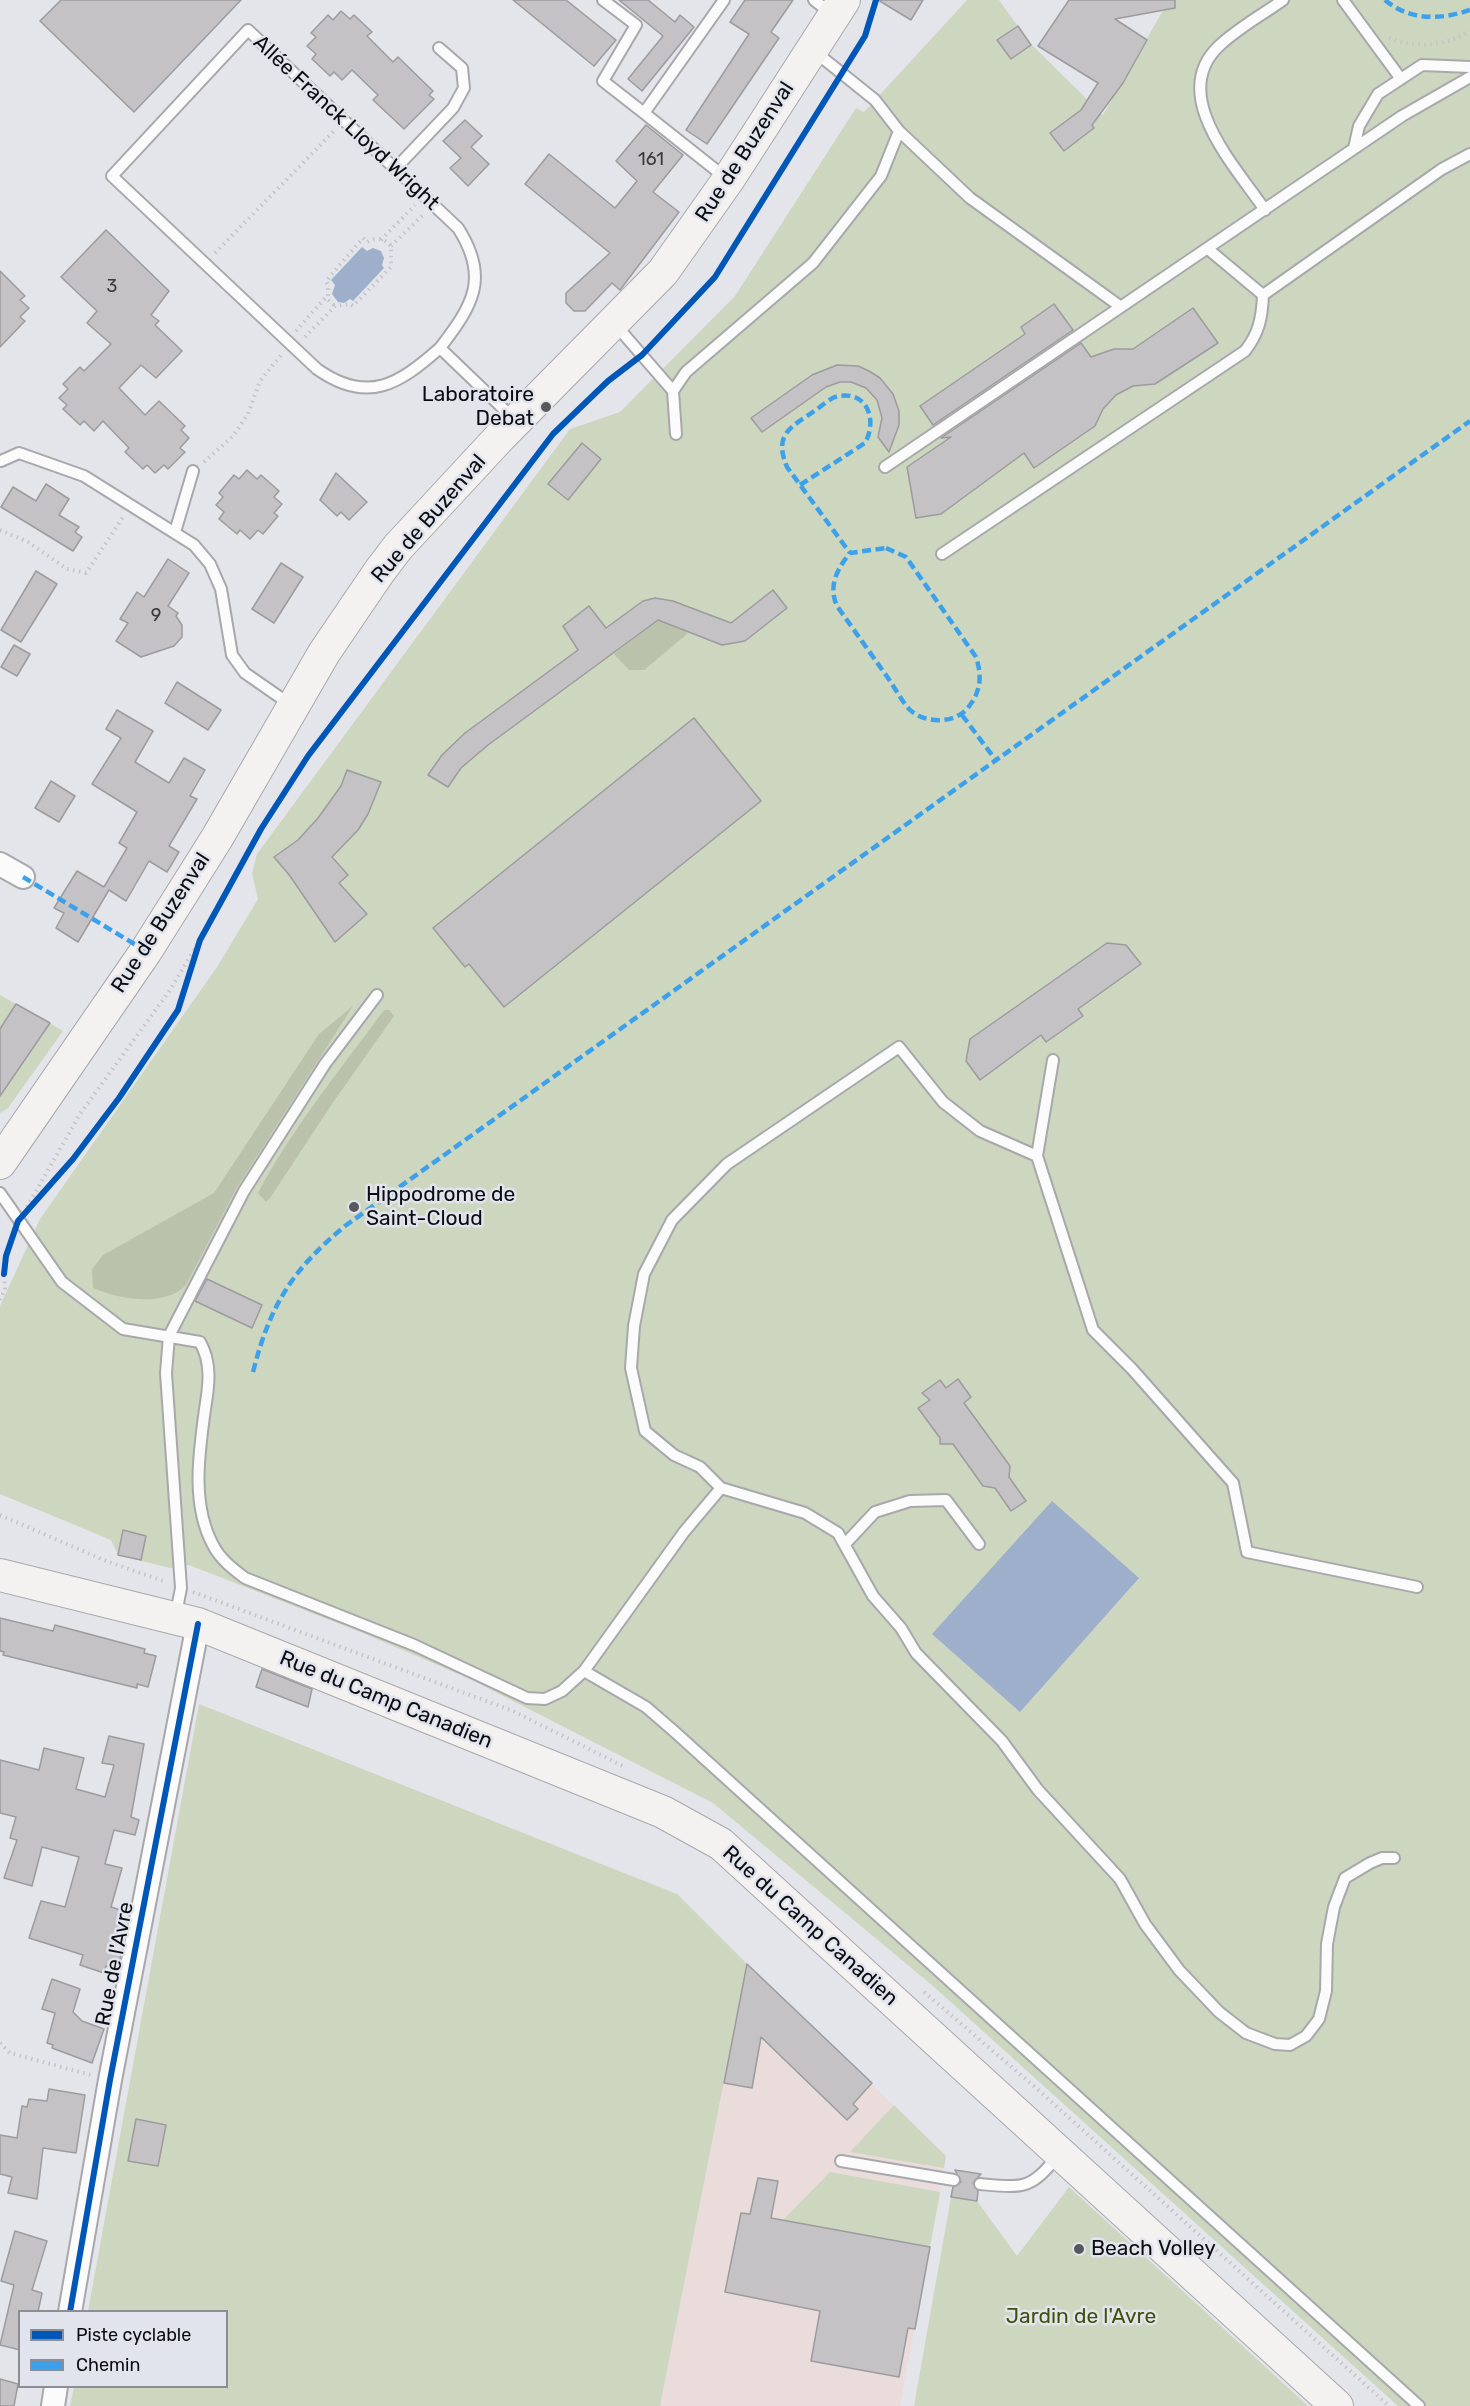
<!DOCTYPE html>
<html>
<head>
<meta charset="utf-8">
<style>
	body { margin:0 }
	#map { position:relative; width:1470px; height:2406px; overflow:hidden; background:#e4e5ea; font-family:Rubik,sans-serif }
	canvas { display:block }
	.legend { position:absolute; left:18px; top:2310px; width:210px; height:78px; box-sizing:border-box; background:#e1e4ed; border:2px solid #8b8e94; margin:0; padding:8px 10px; list-style:none; font-size:18px; color:#0b0c0f }
	.legend li { display:flex; align-items:center; gap:12px; height:30px }
	.legend b { width:30px; border:2px solid #8b8e94 }
</style>
</head>
<body>
<div id="map">
<canvas width="1470" height="2406"></canvas>
<ul class="legend">
<li><b style="height:8px;background:#0057b8"></b>Piste cyclable</li>
<li><b style="height:8px;background:#3ca1ea"></b>Chemin</li>
</ul>
</div>
<script>
const context = document.querySelector('canvas').getContext('2d');
context.lineJoin = 'round';
function fill(path, color) {
  context.fillStyle = color;
  context.fill(path, 'evenodd');
}
function stroke(path, color, width, dash) {
  context.strokeStyle = color;
  context.lineWidth = width;
  context.lineCap = dash ? 'butt' : 'round';
  context.setLineDash(dash || []);
  context.stroke(path);
}
function label(font, color, halo, rows, align = 'center') {
  context.font = font + ' Rubik,sans-serif';
  context.lineWidth = 5;
  context.setLineDash([]);
  context.textBaseline = 'middle';
  context.strokeStyle = halo;
  context.fillStyle = color;
  for (const [text, x, y, turn = 0] of rows) {
    context.save();
    context.translate(x, y);
    context.rotate((+turn || 0) * Math.PI / 180);
    context.textAlign = isNaN(turn) ? turn : align;
    if (halo) context.strokeText(text, 0, 0);
    context.fillText(text, 0, 0);
    context.restore();
  }
}
const industrial = new Path2D(`
	M747,1964L946,2156L900,2406H660Z`);
const green = new Path2D(`
	M967,0H999L1030,43L1103,115L1169,0H1470V2406H1398L933,1986L713,1803L468,1678L358,1631L189,1565L170,1568L118,1555L111,1540L0,1494V1306L40,1219L217,967L258,899L252,873L257,854L570,429L620,412L735,296L856,108L864,112Z
	M0,995L63,1031L8,1108L0,1113Z
	M199,1704L677,1894L747,1964L660,2406H70L74,2387L226,2386V2312L88,2311Z
	M894,2105L946,2156L944,2168L850,2152Z
	M830,2172L940,2192L930,2247L783,2220Z
	M1069,2187L1308,2406H914L951,2197L977,2201L1017,2256Z`);
const forest = new Path2D(`
	M658,620L686,631L687,634L644,670H629L614,654Z
	M353,1006L236,1189L186,1285C164,1308 119,1299 93,1288L92,1269L103,1255L214,1193L319,1034Z
	M384,1010H389L394,1016L334,1101L270,1198L266,1202L258,1193C292,1128 341,1069 384,1010Z`);
const water = new Path2D(`
	M362,247L367,251L373,248L381,251L384,258L382,265L384,268L353,301L350,299L344,303L338,302L332,294L335,285L331,280Z
	M1052,1501L1139,1578L1020,1712L932,1634Z`);
const building = new Path2D(`
	M61,0H241L134,112L40,21Z
	M513,0H566L616,40L594,66Z
	M619,0H648L675,22L680,15L694,27L642,91L628,79L663,36Z
	M745,0H793L771,32L779,38L707,144L686,130L749,34L730,22Z
	M878,0H923L911,20Z
	M1069,0H1175V8L1115,19L1147,40L1123,83L1092,125L1094,128L1064,151L1050,133L1081,110L1098,83L1038,46Z
	M341,11L350,19L354,15L372,32L367,36L393,62L398,57L433,91L429,95L434,99L404,129L373,100L378,95L352,70L342,80L334,72L330,76L312,59L316,54L307,46L316,37L311,33L328,15L333,20Z
	M1018,26L1031,45L1011,59L997,40Z
	M465,120L482,136L471,147L489,164L468,186L450,168L461,158L443,141Z
	M646,125L683,155L653,192L679,212L620,290L612,283L585,311H574L566,303V293L610,253L525,184L549,154L615,208L637,181L616,161Z
	M106,230L169,291L151,315L159,321L155,325L182,351L156,378L141,365L119,388L145,415L159,401L185,426L181,430L189,438L180,448L185,452L168,469L164,465L155,473L147,465L143,469L125,452L129,448L103,421L94,431L84,421L80,425L63,409L67,405L59,398L68,389L63,384L80,367L84,371L111,344L87,323L97,311L61,277Z
	M0,271L25,296L20,300L29,308L20,317L25,321L0,347Z
	M1054,304L1073,330L933,425L920,406L1025,334L1021,327Z
	M1193,308L1218,343L1155,384L1133,386L1116,395L1103,409L1095,426L1034,468L1024,453L941,514L916,518L907,467L951,437L941,438L1081,343L1091,357L1114,349H1133Z
	M837,365L858,366L869,371L880,378L893,394L899,411V425L889,452L878,437L882,418L877,400L866,388L851,382H840L826,387L762,432L751,418L812,375Z
	M582,443L601,459L568,500L548,484Z
	M247,470L257,479L261,475L279,491L274,497L282,504L274,513L278,516L263,534L258,530L250,539L240,530L237,534L219,519L224,512L216,505L223,497L219,493L234,475L239,479Z
	M336,473L367,502L349,520L341,512L337,516L320,500Z
	M46,484L69,499L59,515L79,527L75,532L82,537L73,551L1,507L13,487L36,501Z
	M168,559L189,573L168,606L178,613L176,616L182,625V637L174,646L141,657L116,641L128,623L120,619L137,592L144,597Z
	M281,563L303,577L274,623L252,609Z
	M36,571L57,584L21,642L1,630Z
	M773,590L787,608L745,641L722,645L658,620L488,745L461,768L448,787L428,775L442,755L465,733L578,650L563,626L589,606L606,628L643,601L655,598L673,601L731,623Z
	M14,645L30,654L17,676L1,667Z
	M177,682L221,710L208,730L165,703Z
	M117,710L153,731L135,762L169,783L184,758L205,770L190,796L197,799L169,846L179,852L167,872L149,861L126,901L109,890L78,942L56,928L64,913L54,908L77,871L104,887L127,848L119,843L137,812L92,784L121,738L106,729Z
	M694,718L761,801L504,1007L469,964L465,967L433,928Z
	M347,770L381,782L368,814L358,830L332,857L348,875L339,883L367,914L335,942L290,876L274,857L298,840L318,818L341,786Z
	M51,781L75,796L59,822L35,808Z
	M1107,943L1126,945L1141,964L1078,1009L1083,1016L1046,1042L1041,1035L980,1080L966,1061L970,1039Z
	M16,1004L50,1023L0,1096V1029Z
	M207,1279L262,1305L252,1328L195,1301Z
	M958,1379L971,1397L964,1403L1010,1466L1009,1477L1026,1501L1011,1511L995,1488L983,1486L953,1444H940V1438L918,1408L930,1400L922,1393L940,1380L946,1388Z
	M123,1530L146,1536L141,1560L118,1555Z
	M0,1618L53,1631L55,1625L145,1649L144,1653L156,1656L148,1687L137,1684V1688L3,1655L4,1652L0,1651Z
	M262,1669L312,1689L308,1707L256,1687Z
	M109,1736L144,1744L131,1817L139,1820L135,1835L114,1830L105,1864L122,1868L111,1907L124,1911L114,1952L121,1954L118,1969L106,1966L104,1973L80,1965L83,1955L29,1938L41,1901L65,1907L79,1857L42,1847L32,1886L4,1878L17,1840L10,1838L16,1817L0,1813V1760L39,1770L44,1748L84,1758L76,1789L105,1797L114,1765L102,1763Z
	M747,1964L872,2083L853,2104L858,2109L847,2120L761,2037L752,2088L724,2083Z
	M52,1979L80,1989L73,2012L82,2021L104,2029L92,2063L52,2048L53,2045L47,2043L55,2013L42,2009Z
	M49,2089L85,2095L76,2153L43,2148L37,2199L8,2193L12,2177L0,2174V2135L17,2138L22,2106L27,2107L29,2099L47,2101Z
	M136,2119L166,2125L158,2166L128,2161Z
	M955,2170L981,2174L973,2183L978,2191L977,2201L951,2197L953,2187L961,2182Z
	M758,2178L778,2181L771,2218L930,2247L915,2329L908,2328L899,2377L811,2361L820,2311L725,2292L741,2213L750,2214Z
	M15,2231L47,2241L32,2290L42,2293L38,2312H20V2350L0,2345L14,2285L1,2281Z
	M0,2379L18,2384L14,2406H0Z`);
const path = new Path2D(`
	M1389,38C1417,48 1444,47 1470,31
	M381,240L415,205
	M391,246L424,214
	M215,253L335,130
	M296,331L327,296
	M305,337L335,306L350,304L353,306L391,267V246C384,238 376,237 367,242L363,238L326,281L328,285V300L335,306
	M204,462L233,436L248,414L260,381L282,354
	M0,530L28,542L67,569L86,573L123,517
	M27,1207L80,1114L170,990L200,940
	M0,1300L5,1289L4,1274
	M0,1515L106,1561L166,1582
	M193,1592L513,1711L625,1767
	M924,1992L1035,2087L1389,2406
	M0,2043L10,2053L91,2075`);
const service = new Path2D(`
	M603,0L636,25L603,81L644,113
	M724,0L644,113L726,178
	M814,0L832,14
	M1343,0L1401,79
	M814,51L875,100L899,131L970,198L1121,307
	M1354,148L1359,126L1378,94L1422,65L1470,67
	M395,169L453,108L464,88L462,68L439,48
	M1265,210C1236,167 1167,95 1219,46C1238,28 1262,15 1283,0
	M1208,249L1263,295
	M614,323L673,391
	M440,348C473,305 490,278 458,228L248,30L112,176L317,369C368,405 399,384 440,348L514,419
	M676,434L673,391L686,372L813,263L881,176L899,131
	M1,461L19,453L84,476L194,545L210,564L221,589L232,655L245,673L291,705
	M885,467L1402,116L1470,77
	M175,532L193,471
	M942,554L1245,351C1259,333 1262,318 1263,295L1442,169L1470,154
	M1037,1156L1093,1330L1132,1369L1233,1483L1247,1552L1417,1587
	M0,1193L62,1282L123,1329L200,1342C212,1363 209,1385 205,1409C199,1453 191,1504 213,1545C220,1559 233,1569 245,1578L414,1645L527,1698L545,1699L562,1691L584,1671L684,1532L721,1488L805,1513L838,1533L873,1596L901,1628L916,1653L1002,1741L1038,1790L1120,1879L1145,1924L1179,1970L1219,2012L1246,2033L1275,2044L1290,2045L1306,2036L1319,2019L1326,1991L1327,1944L1334,1907L1345,1878L1370,1863L1382,1858H1394
	M721,1488L700,1467L674,1455L645,1431L631,1368L634,1326L644,1274L672,1220L727,1164L899,1047L943,1102L980,1131L1037,1156L1053,1060
	M845,1544L875,1512L910,1501L946,1500L979,1544
	M176,1614L181,1588L166,1373L169,1336L244,1191L325,1064L377,995
	M584,1671L646,1707L676,1733L1419,2406
	M841,2161L954,2180
	M980,2184C1024,2188 1031,2190 1059,2154`);
const minor = new Path2D(`
	M0,864L23,877
	M70,2312L110,2080L198,1624
	M53,2406L56,2386`);
const secondary = new Path2D(`
	M0,1163L146,951L217,838L324,653L379,572L398,547L500,437L663,272L728,180L844,0
	M0,1575L198,1624L663,1812L721,1844L1337,2406`);
const quiet = new Path2D(`
	M1385,0C1410,21 1440,20 1470,10
	M800,485L865,443C877,422 869,391 839,396C831,397 823,405 816,410C791,427 773,434 787,467L850,553
	M886,548L906,557L976,657C982,675 981,690 970,705C958,724 925,725 909,709C901,700 895,688 888,678C871,654 854,630 837,606C828,586 837,569 850,553Z
	M962,715L995,759
	M23,877L146,951
	M253,1372C270,1305 292,1270 345,1226L1470,421`);
const cycleway = new Path2D(`
	M4,1274L6,1256L18,1221L73,1159L119,1098L178,1010L200,940L261,829L308,756L553,434L608,381L642,355L715,277L865,36L876,0
	M70,2312L110,2080L198,1624`);
const markers = [
	[546,407,6,"#57585c"],
	[354,1207,6,"#57585c"],
	[1079,2249,6,"#57585c"]
];
const numberNames = [
	["161",651,160],
	["3",112,287],
	["9",156,616]
];
const streetNames = [
	["Allée Franck Lloyd Wright",346,123,43],
	["Rue de Buzenval",745,152,-57],
	["Rue de Buzenval",429,519,-49],
	["Rue de Buzenval",161,923,-57],
	["Rue du Camp Canadien",386,1700,22],
	["Rue du Camp Canadien",810,1926,42],
	["Rue de l'Avre",115,1964,-79]
];
const poiNames = [
	["Laboratoire",534,395,"right"],
	["Debat",534,419,"right"],
	["Hippodrome de",366,1195],
	["Saint-Cloud",366,1219],
	["Beach Volley",1091,2249]
];
const parkNames = [
	["Jardin de l'Avre",1081,2317]
];
fill(industrial, '#eadcdb');
fill(green, '#cdd6bf');
fill(forest, '#bac2ac');
fill(water, '#9dafcb');
fill(building, '#c4c2c4');
stroke(building, '#9c9b9d', 1.5);
stroke(service, '#a8a8ac', 14);
stroke(minor, '#a8a8ac', 26);
stroke(secondary, '#a8a8ac', 34);
stroke(path, '#c3c4c5', 4, [1.5, 4.5]);
stroke(service, '#fbfbfc', 10);
stroke(minor, '#fbfbfc', 22);
stroke(secondary, '#f4f1f1', 32);
stroke(quiet, '#3ca1ea', 4.5, [9, 4.5]);
stroke(cycleway, '#0057b8', 6);
for (const [x, y, r, color] of markers) {
  const dot = new Path2D();
  dot.arc(x, y, r, 0, 2 * Math.PI);
  context.fillStyle = color;
  context.fill(dot);
  stroke(dot, '#e1e4ed', 2);
}
label('18px', '#393a3c', null, numberNames);
label('21px', '#0b0c0f', '#e1e4ed', streetNames);
label('21px', '#0b0c0f', '#e1e4ed', poiNames, 'left');
label('21px', '#405006', '#e1e4ed', parkNames);
</script>
</body>
</html>
